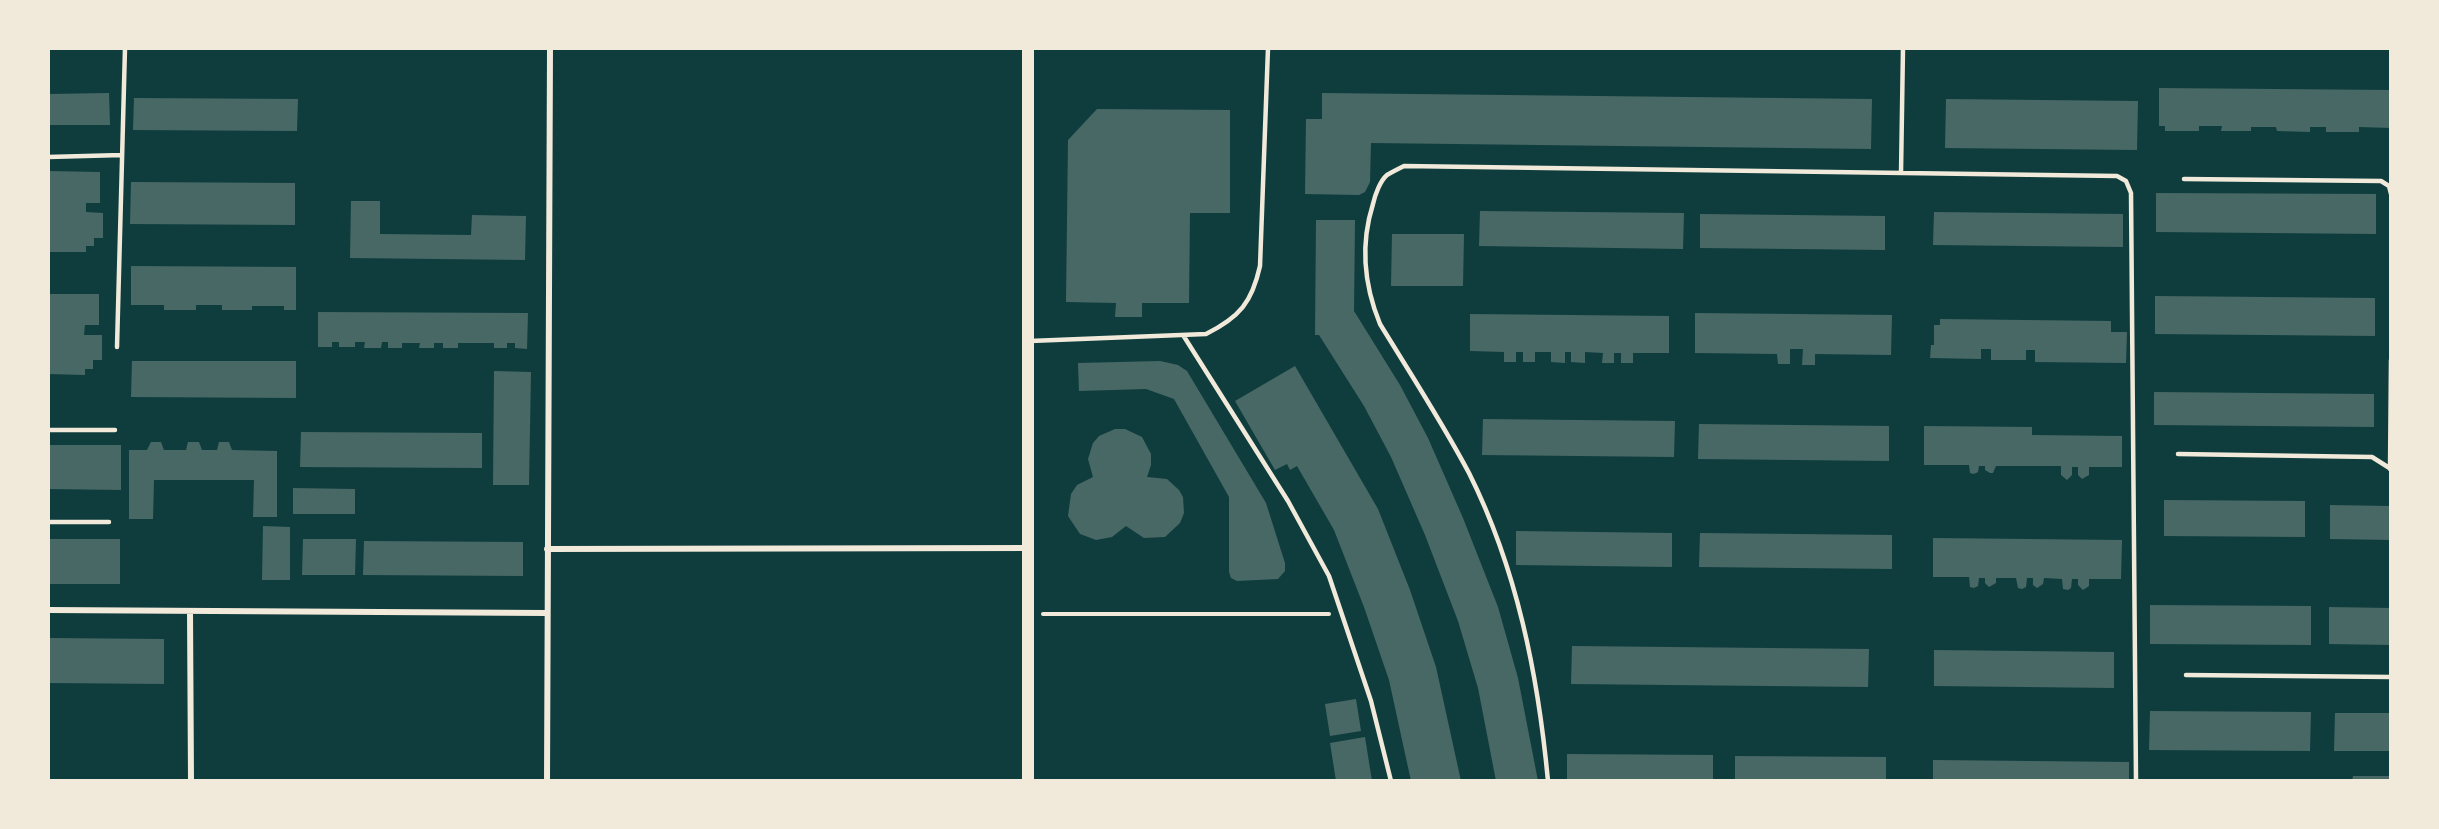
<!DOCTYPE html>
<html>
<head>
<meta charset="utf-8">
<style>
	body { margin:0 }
	#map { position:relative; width:2439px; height:829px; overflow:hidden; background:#0f3d3e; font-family:Montserrat,sans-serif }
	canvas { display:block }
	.frame { position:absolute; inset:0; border:50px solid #f1e9da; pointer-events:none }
</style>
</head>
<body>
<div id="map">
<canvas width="2439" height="829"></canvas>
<div class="frame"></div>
</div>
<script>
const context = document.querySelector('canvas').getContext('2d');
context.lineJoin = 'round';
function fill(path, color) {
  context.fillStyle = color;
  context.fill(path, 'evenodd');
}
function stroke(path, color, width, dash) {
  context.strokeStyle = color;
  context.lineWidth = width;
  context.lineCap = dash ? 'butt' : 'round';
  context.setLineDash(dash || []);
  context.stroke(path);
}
const building = new Path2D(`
	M2159,88L2391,90V128L2359,127V132H2326V127H2310V132L2277,131L2276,127H2251V131H2221L2222,126H2199V131H2165V126H2159Z
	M109,93L110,125H48V94Z
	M1322,93L1872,99L1871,149L1371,143L1370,182L1365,192L1359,195L1305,194L1306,119H1322Z
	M134,98L298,99L297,131L133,130Z
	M1946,99L2138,101L2137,150L1945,148Z
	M1097,109L1230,110V213H1190L1189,303H1142V317H1115L1116,303L1066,302L1068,140Z
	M48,171L100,172V203H86V212L103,213V238H94V246H86V252H48Z
	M131,182L295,183V225L130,224Z
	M2156,193L2376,194V234L2156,232Z
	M351,201H380V234L471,235L472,215L526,216L525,260L350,258Z
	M1480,211L1684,213L1683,249L1479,246Z
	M1934,212L2123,214V247L1933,245Z
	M1700,214L1885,216V250L1700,248Z
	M1316,220H1355L1354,311L1400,385L1428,438L1463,518L1498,607L1518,678L1538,781H1496L1478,688L1458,621L1425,535L1391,457L1364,406L1319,335H1315Z
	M1392,234H1464L1463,286H1391Z
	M131,266L296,267V310H284V306H252V310H222V305H196V310H164V305H131Z
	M48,294H99V325H85L84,335H102V360H93V369H85V375L48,374Z
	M2155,296L2375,298V336L2155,334Z
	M318,312L528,313L527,349L515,348V343H507V348H494V343H458V348H443V343H434V348H419L420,343H402V348H388V342H382L381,348H364L365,342H355V347H339V342H332V347H318Z
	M1695,313L1892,315L1891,355L1815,354V365H1802L1803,349H1790V364H1778L1777,354L1695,353Z
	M1470,314L1669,316V353H1633V363H1621V353H1614V363H1602L1603,353L1585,352V363L1571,362V352H1565V363L1551,362V352H1535V362H1523V352H1516V362H1504V352L1470,351Z
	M1940,319L2111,321V332H2127L2126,363L2035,362V350H2026V360H1991V349H1981V359L1930,358L1931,345H1934V325H1940Z
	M132,361H296V398L131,397Z
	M1160,361L1178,365L1187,371L1266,503L1285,563V571L1278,579L1237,581L1231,578L1229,572V497L1174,399L1146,389L1079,391L1078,363Z
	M1295,366L1378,509L1410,590L1436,667L1461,781H1411L1389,680L1364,607L1334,530L1297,466L1290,470L1287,464L1275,470L1235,401Z
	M494,371L531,372L529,485H493Z
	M2154,392L2374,394V427L2154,425Z
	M1483,419L1675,421L1674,457L1482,455Z
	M1699,424L1889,426V461L1698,459Z
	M1924,426L2032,427V435L2122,436V467H2089V475L2082,479L2078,475V467H2072V475L2067,480L2061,475V466H1996L1993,473H1990L1985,470V466H1979L1978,472L1974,474L1970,473L1969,465H1924Z
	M1115,429H1125L1142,437L1151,454V465L1147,477L1167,479L1179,490L1183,497L1184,513L1180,523L1165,537L1144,538L1126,526L1112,537L1096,540L1080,534L1068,516L1071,494L1077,485L1093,477L1088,459L1093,443L1099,436Z
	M301,432L482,433V468L300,467Z
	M151,442H161L164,450H186L188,442H199L202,450H217L219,442H229L232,450L277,451V517H253L254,480H154L153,519H129V450H147Z
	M48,445H121V490L48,489Z
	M293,488L355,489V514H293Z
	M2164,500L2305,501V537L2164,536Z
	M2330,505L2391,506V540L2330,539Z
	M263,526L290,527V580H262Z
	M1516,531L1672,533V567L1516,565Z
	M1700,533L1892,535V569L1699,567Z
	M1933,538L2122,540L2121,579H2089V586L2083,590L2078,585V579H2072L2071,588L2068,590L2063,589L2062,579L2044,578L2043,584L2037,588L2033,585V578H2027L2026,587L2022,589L2018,588L2016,578H1996V583L1989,587L1985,583V578H1979L1978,586L1974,588L1970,587L1969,577H1933Z
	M48,539H120V584H48Z
	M303,539H356L355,575H302Z
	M364,541L523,542V576L363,575Z
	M2150,605L2311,606V645L2150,644Z
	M2329,607L2391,608V645L2329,644Z
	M48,638L164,639V684L48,683Z
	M1572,646L1869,649L1868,687L1571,684Z
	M1934,650L2114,652V688L1934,686Z
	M1356,699L1361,731L1330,736L1325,704Z
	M2150,711L2311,712L2310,751L2149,750Z
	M2335,713H2391V751H2334Z
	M1365,737L1372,781H1336L1330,743Z
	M1567,754L1713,755V781H1567Z
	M1735,756L1886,757V781H1735Z
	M1933,760L2129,762V781H1933Z
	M2353,776H2391V781H2352Z`);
const path = new Path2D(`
	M1043,614H1329`);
const service = new Path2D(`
	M48,157L122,155
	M1901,173L1903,48
	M2184,179L2381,181L2389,186L2391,194
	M1183,335L1288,501L1329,576L1371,701L1391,781
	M1030,341L1206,334C1240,317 1252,302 1260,266L1268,48
	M117,347L125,48
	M48,430H115
	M2178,454L2372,457L2391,469
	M2390,469L2391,360
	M48,522H109
	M2186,675L2391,677
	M1548,781C1538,675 1517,569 1469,473C1442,422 1410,373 1380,324C1364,285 1360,245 1373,204C1375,195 1380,181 1387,175C1392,172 1398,169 1404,166L2117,176L2126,181L2131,193L2136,781`);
const minor = new Path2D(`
	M547,549L1029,548
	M48,610L546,613
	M190,611L191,781
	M547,781L550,48`);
const secondary = new Path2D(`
	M1028,781V48`);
fill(building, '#486865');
stroke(path, '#f1e9da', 4);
stroke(service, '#f1e9da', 4.5);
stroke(minor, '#f1e9da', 6);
stroke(secondary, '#f1e9da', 12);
</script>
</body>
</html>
